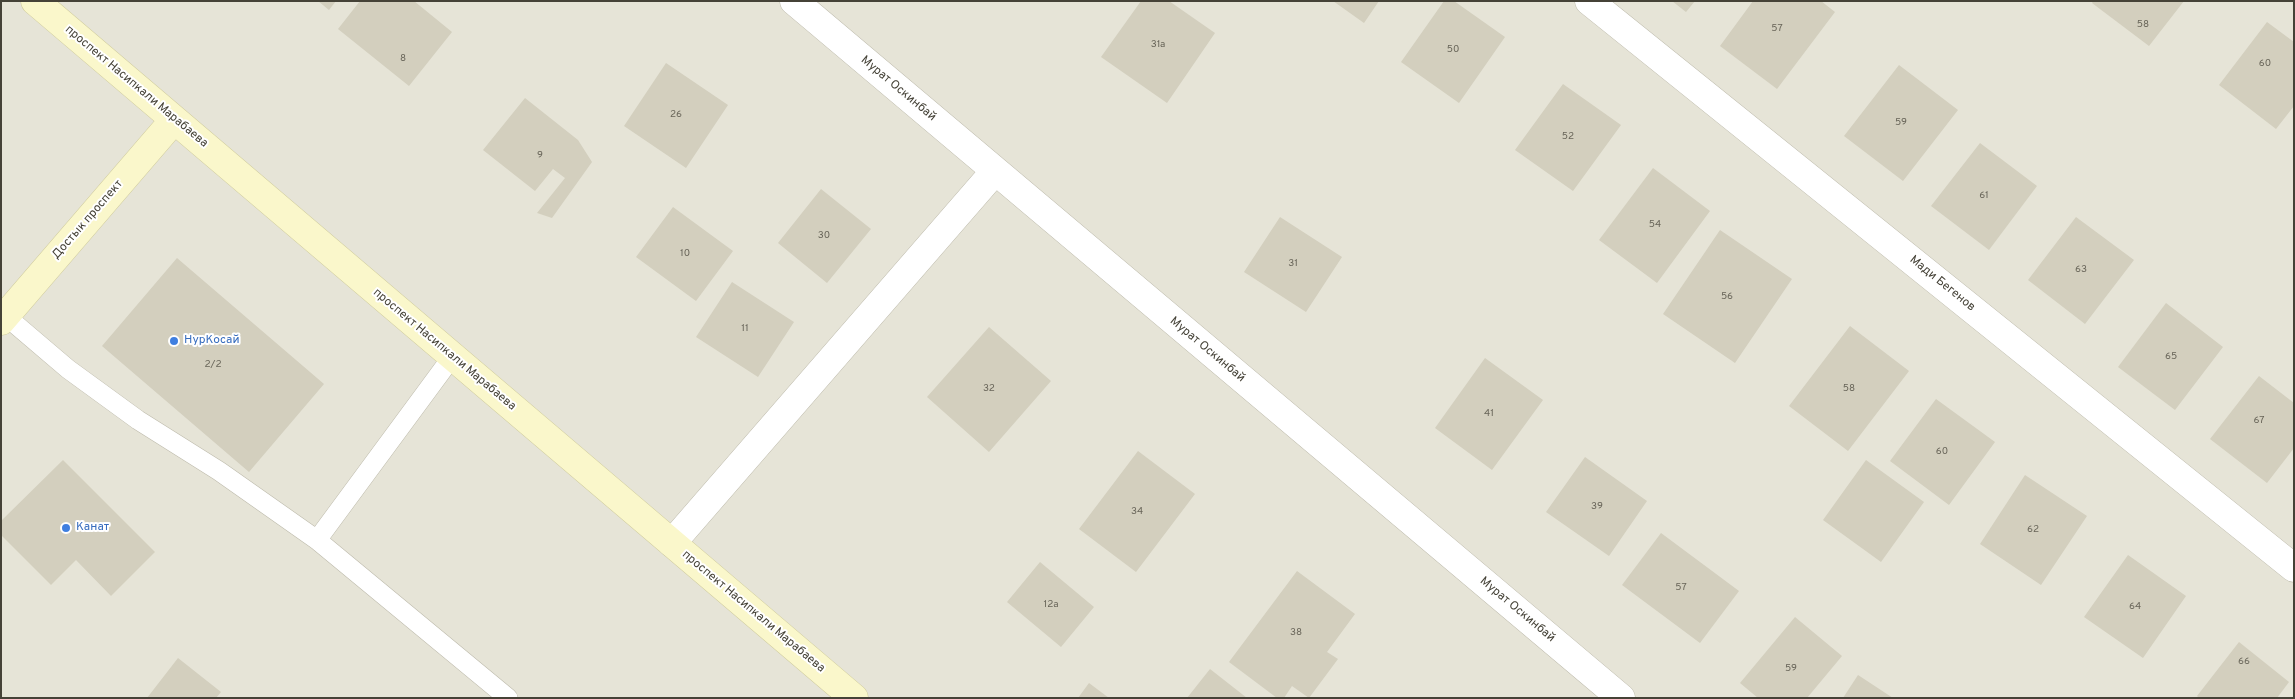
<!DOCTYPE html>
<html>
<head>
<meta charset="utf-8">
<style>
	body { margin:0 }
	#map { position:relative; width:2295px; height:699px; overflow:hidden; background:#f2f1e8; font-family:Overpass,sans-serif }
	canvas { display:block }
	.frame { position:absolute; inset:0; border:2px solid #454237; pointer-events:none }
</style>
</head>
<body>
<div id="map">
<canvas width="2295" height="699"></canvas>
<div class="frame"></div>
</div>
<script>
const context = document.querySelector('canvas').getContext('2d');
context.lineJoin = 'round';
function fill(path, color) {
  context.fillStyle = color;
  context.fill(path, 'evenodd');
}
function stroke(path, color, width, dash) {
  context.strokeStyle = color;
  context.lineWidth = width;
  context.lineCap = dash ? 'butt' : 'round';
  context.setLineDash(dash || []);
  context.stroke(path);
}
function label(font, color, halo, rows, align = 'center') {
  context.font = font + ' Overpass,sans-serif';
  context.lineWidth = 4;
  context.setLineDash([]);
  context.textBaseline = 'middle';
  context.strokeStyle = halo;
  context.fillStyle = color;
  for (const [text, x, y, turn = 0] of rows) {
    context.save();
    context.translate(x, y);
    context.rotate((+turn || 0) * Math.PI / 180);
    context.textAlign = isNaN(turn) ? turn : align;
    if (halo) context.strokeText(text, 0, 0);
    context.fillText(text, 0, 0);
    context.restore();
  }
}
const residential = new Path2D(`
	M1,1H2294V698H1Z`);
const building = new Path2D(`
	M318,1H336L329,10Z
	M360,1H414L452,32L409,86L338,29Z
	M1141,1H1169L1215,33L1167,103L1101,57Z
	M1333,1H1379L1364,23Z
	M1444,1H1454L1505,37L1459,103L1401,62Z
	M1672,1H1695L1686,12Z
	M1753,1H1821L1835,12L1777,89L1720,46Z
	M2093,1H2184L2149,46L2092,3Z
	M2267,22L2294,42V106L2276,129L2219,85Z
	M666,63L728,105L686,168L624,126Z
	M1899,65L1958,110L1903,181L1844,136Z
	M1563,84L1621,125L1573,191L1515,150Z
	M525,98L578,140L592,162L552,218L537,213L565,178L553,169L535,191L483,150Z
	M1980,143L2037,186L1989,250L1931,206Z
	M1653,168L1710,211L1657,283L1599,240Z
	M821,189L871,229L827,283L778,243Z
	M673,207L733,251L696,301L636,257Z
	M1280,217L1342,257L1306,312L1244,272Z
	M2076,217L2134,260L2085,324L2028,280Z
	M1720,230L1792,279L1735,363L1663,314Z
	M177,258L324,384L249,472L102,346Z
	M732,282L794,322L758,377L696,337Z
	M2166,303L2223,347L2175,410L2118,367Z
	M1850,326L1909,371L1848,451L1789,406Z
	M989,327L1051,381L989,452L927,397Z
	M1485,358L1543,400L1492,470L1435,428Z
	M2259,376L2294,403V448L2267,483L2210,439Z
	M1936,399L1995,442L1949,505L1890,461Z
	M1138,451L1195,494L1136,572L1079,529Z
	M1585,457L1647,501L1609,556L1546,512Z
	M63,460L155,552L111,596L76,560L51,585L1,535V521Z
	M1866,460L1924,502L1881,562L1823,520Z
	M2025,475L2087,516L2041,585L1980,544Z
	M1661,533L1739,591L1700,643L1622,585Z
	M2128,555L2186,596L2143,658L2084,617Z
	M1040,562L1094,607L1061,647L1007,602Z
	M1297,571L1355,614L1327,652L1338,659L1309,698L1292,686L1284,698H1277L1229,662Z
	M1795,617L1842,656L1807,698H1758L1740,683Z
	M2239,642L2289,682L2277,698H2199L2197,696Z
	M178,658L221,692L216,698H147Z
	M1210,669L1247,698H1187Z
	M1858,675L1893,698H1843Z
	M1089,683L1109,698H1078Z`);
const lane = new Path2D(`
	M1,312L68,369L138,420L219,471L317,540L508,698
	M317,540L452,357`);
const street = new Path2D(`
	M794,1L1621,698
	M1589,1L2294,568
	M672,543L995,171`);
const secondary = new Path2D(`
	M35,1L854,698
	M1,321L174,120`);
const markers = [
	[174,341,5,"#3f7fe0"],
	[66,528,5,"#3f7fe0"]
];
const numberNames = [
	["58",2143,25],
	["57",1777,29],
	["31а",1158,45],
	["50",1453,50],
	["8",403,59],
	["60",2265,64],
	["26",676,115],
	["59",1901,123],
	["52",1568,137],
	["9",540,156],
	["61",1984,196],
	["54",1655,225],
	["30",824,236],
	["10",685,254],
	["31",1293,264],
	["63",2081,270],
	["56",1727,297],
	["11",745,329],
	["65",2171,357],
	["2/2",213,365],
	["32",989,389],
	["58",1849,389],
	["41",1489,414],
	["67",2259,421],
	["60",1942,452],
	["39",1597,507],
	["34",1137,512],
	["62",2033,530],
	["57",1681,588],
	["12а",1051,605],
	["64",2135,607],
	["38",1296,633],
	["66",2244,662],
	["59",1791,669]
];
const streetNames = [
	["проспект Насипкали Марабаева",136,87,40],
	["Мурат Оскинбай",898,89,40],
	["Достык проспект",88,220,-49],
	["Мади Бегенов",1942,284,39],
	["проспект Насипкали Марабаева",444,350,40],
	["Мурат Оскинбай",1207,350,40],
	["Мурат Оскинбай",1517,610,40],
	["проспект Насипкали Марабаева",753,612,40]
];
const shopNames = [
	["НурКосай",184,341],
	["Канат",76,528]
];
fill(residential, '#e6e4d7');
fill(building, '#d3cfbe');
stroke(lane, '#bdbaab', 20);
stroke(street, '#bdbaab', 29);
stroke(secondary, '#ceca9b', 29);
stroke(lane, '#fff', 19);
stroke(street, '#fff', 28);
stroke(secondary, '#faf7cb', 28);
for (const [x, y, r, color] of markers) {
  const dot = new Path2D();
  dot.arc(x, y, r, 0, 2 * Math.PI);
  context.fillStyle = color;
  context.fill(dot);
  stroke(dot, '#fff', 2);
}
label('10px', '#686559', null, numberNames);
label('12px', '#454237', '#fff', streetNames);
label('12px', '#366cbe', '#fff', shopNames, 'left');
</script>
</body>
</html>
